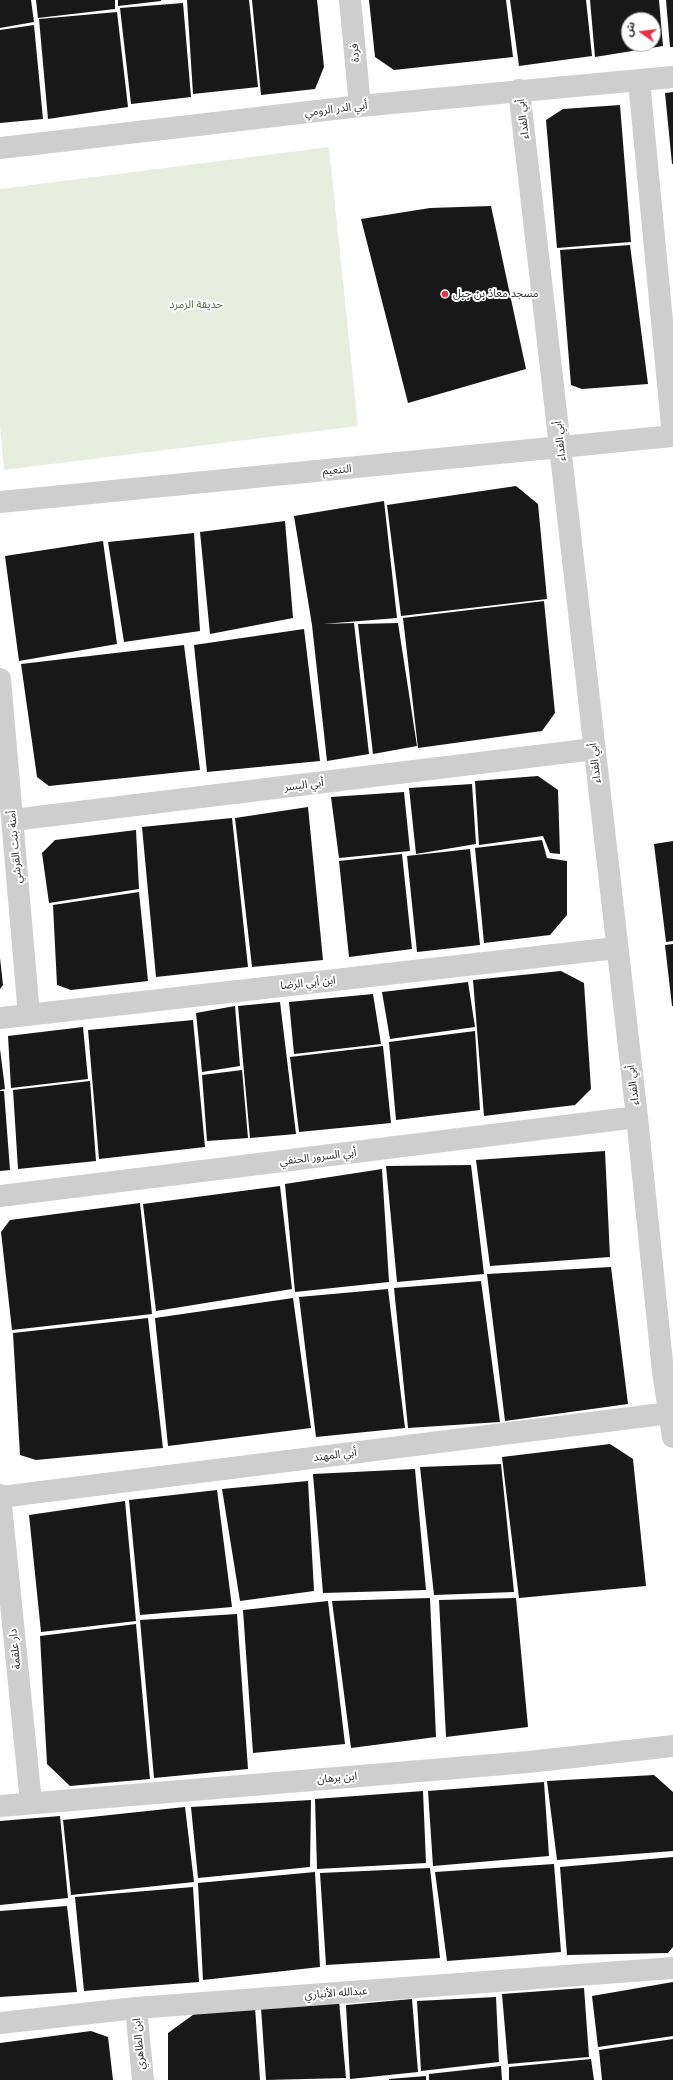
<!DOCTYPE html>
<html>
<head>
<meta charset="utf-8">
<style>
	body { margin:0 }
	#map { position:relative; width:673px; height:2080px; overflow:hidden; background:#fff; font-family:Raleway,"Noto Sans Arabic",sans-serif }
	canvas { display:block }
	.north { position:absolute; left:621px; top:12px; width:40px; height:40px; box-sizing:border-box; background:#fff; border:1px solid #adadad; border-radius:50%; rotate:284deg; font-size:11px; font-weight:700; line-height:16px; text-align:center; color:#313131 }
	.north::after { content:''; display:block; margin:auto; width:14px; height:18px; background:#e93247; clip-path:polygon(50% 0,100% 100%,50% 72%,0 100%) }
</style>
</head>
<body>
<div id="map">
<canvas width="673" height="2080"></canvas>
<div class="north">ش</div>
</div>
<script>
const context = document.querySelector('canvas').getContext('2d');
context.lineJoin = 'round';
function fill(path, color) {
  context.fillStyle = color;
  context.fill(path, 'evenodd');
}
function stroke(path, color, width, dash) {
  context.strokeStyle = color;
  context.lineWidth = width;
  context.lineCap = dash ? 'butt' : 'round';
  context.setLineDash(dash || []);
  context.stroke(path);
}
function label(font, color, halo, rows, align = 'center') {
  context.font = font + ' Raleway,"Noto Sans Arabic",sans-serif';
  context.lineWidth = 4;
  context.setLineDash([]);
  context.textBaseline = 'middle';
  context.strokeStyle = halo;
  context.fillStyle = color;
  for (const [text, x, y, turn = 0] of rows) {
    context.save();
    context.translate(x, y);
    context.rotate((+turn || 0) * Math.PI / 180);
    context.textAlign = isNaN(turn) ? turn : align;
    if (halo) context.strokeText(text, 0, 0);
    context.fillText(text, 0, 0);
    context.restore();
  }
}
const green = new Path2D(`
	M329,147L358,426L4,470L0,427V189Z`);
const building = new Path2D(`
	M0,0H31L34,22L0,28Z
	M36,0H115V9L38,18Z
	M118,0H161V1L118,6Z
	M187,0H249L258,87L193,94Z
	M252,0H317L324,67L315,89L261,95Z
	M369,0H506L513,57L394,70L375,57Z
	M510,0H586L592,56L519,66Z
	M590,0H659L663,46L595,57ZM629,20H653V44H629Z
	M666,0H673V47H670Z
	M183,3L191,97L131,104L120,8Z
	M117,12L128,107L48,119L39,19Z
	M34,25L43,119L0,123V30Z
	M673,92V164H672L665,93Z
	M620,105L631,242L557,248L546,120L563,109Z
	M491,206L526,369L408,403L361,219L430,208Z
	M630,245L648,384L582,389L571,385L560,250Z
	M516,486L538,504L547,599L401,616L387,505Z
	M384,501L397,618L323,624L354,623L369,754L327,761L312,625L294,516Z
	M285,521L293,618L210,634L200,532Z
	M194,533L200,631L124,642L108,542Z
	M103,541L117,644L19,661L5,556Z
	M544,601L555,713L542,731L418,748L403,618Z
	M398,623L417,746L373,754L358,624Z
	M304,629L320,761L207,772L194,645Z
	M184,645L200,770L49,786L37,777L21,664Z
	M538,776L558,790L560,854L550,853L543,836L479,845L475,781Z
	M472,784L476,844L416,854L409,788Z
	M404,792L410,851L339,858L331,797Z
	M308,807L323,960L252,967L235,818Z
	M232,818L248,967L156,977L142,827Z
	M136,830L139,889L49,903L42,853L55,840Z
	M542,840L547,858L567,861V915L550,935L484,943L475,848Z
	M673,841V941L666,942L654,844Z
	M470,849L480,945L417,952L407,856Z
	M402,854L412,949L349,957L339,861Z
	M139,892L148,981L71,990L57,985L53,905Z
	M673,944V1006H672L665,945Z
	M0,958L3,985L0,989Z
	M561,971L584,983L591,1089L575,1105L484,1116L473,980Z
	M468,982L475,1027L390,1039L382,992Z
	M373,994L381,1044L294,1054L289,1002Z
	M280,1002L296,1134L250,1138L238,1006Z
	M235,1006L240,1066L202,1072L196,1013Z
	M193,1020L205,1147L99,1159L88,1030Z
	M83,1027L88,1079L11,1088L8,1036Z
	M475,1031L480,1110L396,1120L389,1042Z
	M383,1046L391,1123L299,1132L290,1057Z
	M0,1049L5,1089L0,1090Z
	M242,1070L248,1138L207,1141L202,1075Z
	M90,1081L96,1161L18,1169L13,1090Z
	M0,1091H4L10,1170L0,1171Z
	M605,1151L610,1257L490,1266L476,1160Z
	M471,1165L484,1274L397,1282L386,1166Z
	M382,1169L389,1282L295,1292L285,1184Z
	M280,1186L292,1289L156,1311L143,1204Z
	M140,1203L152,1314L12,1330L1,1232L10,1220Z
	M611,1267L628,1404L505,1421L487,1274Z
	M481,1281L500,1422L408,1428L394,1288Z
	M388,1289L405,1428L316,1437L299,1297Z
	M293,1298L311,1428L168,1446L155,1318Z
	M148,1318L163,1448L36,1460L20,1455L13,1333Z
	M610,1444L633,1459L646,1586L519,1598L502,1457Z
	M501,1464L514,1592L434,1595L420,1467Z
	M415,1469L426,1590L323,1593L313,1474Z
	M308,1481L314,1591L240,1601L222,1489Z
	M217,1490L232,1607L140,1615L129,1500Z
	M125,1501L136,1621L41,1632L29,1515Z
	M430,1598L436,1737L351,1748L332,1601Z
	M516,1598L528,1727L446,1737L439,1600Z
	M328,1601L345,1744L253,1753L243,1610Z
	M237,1614L248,1769L154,1778L140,1620Z
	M136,1624L150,1779L70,1786L47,1764L40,1636Z
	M654,1775L673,1792V1851L557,1860L547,1781Z
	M544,1782L549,1856L433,1866L428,1791Z
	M423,1791L426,1863L317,1869L315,1799Z
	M311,1800L310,1867L198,1878L191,1807Z
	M185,1807L194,1882L71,1895L63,1820Z
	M60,1816L68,1898L0,1905V1821Z
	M673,1857V1947L668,1953L567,1955L560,1867Z
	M554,1864L561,1952L447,1961L435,1872Z
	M430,1868L440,1958L326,1965L320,1873Z
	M315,1872L320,1967L203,1980L198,1883Z
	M193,1887L199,1982L84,1991L75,1897Z
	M67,1906L77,1992L0,1997V1911Z
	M673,1982V2036L598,2047L592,1996Z
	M584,1988L589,2057L508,2064L502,1994Z
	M496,1997L499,2062L421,2071L417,2001Z
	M412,1999L418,2072L350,2079L346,2005Z
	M339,2001L346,2078L266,2080L261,2008Z
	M255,2007L260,2080H168V2033L197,2012Z
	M91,2031L108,2037L113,2080H0V2043Z
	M673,2039V2080H602L599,2050Z
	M591,2059L594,2080H509V2067Z
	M501,2066L502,2080H429V2074Z
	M426,2076V2080H389V2079Z`);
const minor = new Path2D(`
	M350,0L360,106
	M639,81L673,436
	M519,90L637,1117L663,1372L673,1437
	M0,148L360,106L673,77
	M0,502L673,436
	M0,679L29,1015
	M13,820L594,749
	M0,1018L616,948
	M0,1196L637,1117
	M0,1495L31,1802
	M0,1497L670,1413
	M0,1806L528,1762L673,1746
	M136,2008L143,2080
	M0,2023L136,2008L673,1968`);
const markers = [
	[445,294,4,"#e93247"]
];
const streetNames = [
	["فردة",355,53,-95],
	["أبي الدر الرومي",336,109,-7],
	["أبي الفداء",523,119,-97],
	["أبي الفداء",560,441,-96],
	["التنعيم",337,470,-5],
	["أبي الفداء",595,763,-96],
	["أبي اليسر",304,785,-7],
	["أمنة بنت القرشي",15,847,-95],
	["ابن أبي الرضا",308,983,-6],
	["أبي الفداء",633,1085,-97],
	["أبي السرور الحنفي",318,1157,-7],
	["أبي المهند",335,1455,-7],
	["دار علقمة",15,1649,-96],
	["ابن برهان",337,1778,-5],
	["عبدالله الأنباري",336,1993,-4],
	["ابن الطاهري",139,2044,-95]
];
const poiNames = [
	["مسجد معاذ بن جبل",453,294]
];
const parkNames = [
	["حديقة الزمرد",196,305]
];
fill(green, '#e8eedf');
fill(building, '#181818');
stroke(minor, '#cecece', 22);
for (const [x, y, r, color] of markers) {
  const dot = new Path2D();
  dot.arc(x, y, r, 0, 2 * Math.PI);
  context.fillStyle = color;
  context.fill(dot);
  stroke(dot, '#fff', 1.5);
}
label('11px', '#313131', '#fff', streetNames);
label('11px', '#313131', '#fff', poiNames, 'left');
label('11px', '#566f3d', '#fff', parkNames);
</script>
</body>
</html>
